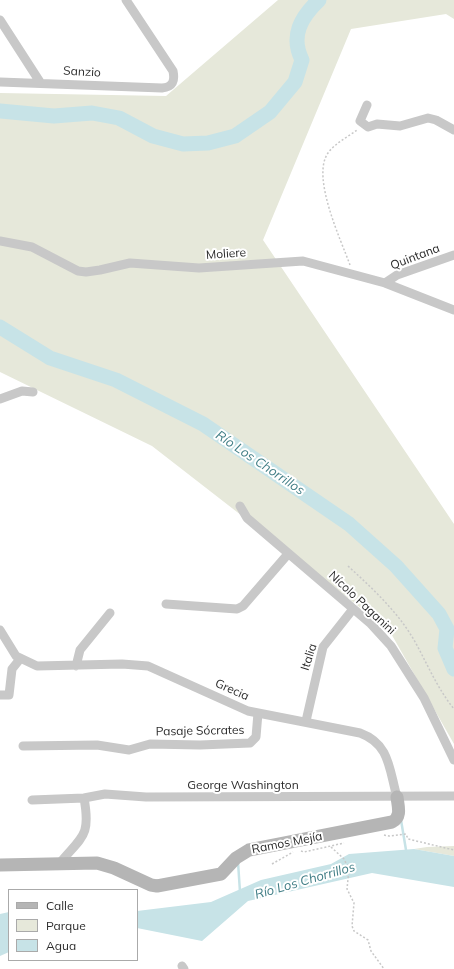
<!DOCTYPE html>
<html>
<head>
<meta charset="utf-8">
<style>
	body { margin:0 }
	#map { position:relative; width:454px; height:969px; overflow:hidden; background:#fff; font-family:Mulish,sans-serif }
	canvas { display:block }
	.legend { position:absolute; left:8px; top:889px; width:130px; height:72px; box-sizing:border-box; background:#fff; border:1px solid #aaa; margin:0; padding:5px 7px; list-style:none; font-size:12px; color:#2b2b2b }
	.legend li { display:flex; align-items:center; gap:8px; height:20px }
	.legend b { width:20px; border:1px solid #aaa }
</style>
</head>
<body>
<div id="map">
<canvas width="454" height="969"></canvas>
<ul class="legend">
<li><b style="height:5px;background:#b5b5b5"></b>Calle</li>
<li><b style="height:11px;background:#e6e8da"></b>Parque</li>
<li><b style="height:11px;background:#c7e3e7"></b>Agua</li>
</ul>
</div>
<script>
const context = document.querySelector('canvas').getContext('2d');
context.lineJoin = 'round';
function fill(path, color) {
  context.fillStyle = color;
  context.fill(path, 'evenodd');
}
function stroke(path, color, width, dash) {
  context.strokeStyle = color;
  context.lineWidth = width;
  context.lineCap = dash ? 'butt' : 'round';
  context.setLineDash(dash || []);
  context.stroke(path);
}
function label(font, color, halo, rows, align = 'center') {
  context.font = font + ' Mulish,sans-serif';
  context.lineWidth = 4;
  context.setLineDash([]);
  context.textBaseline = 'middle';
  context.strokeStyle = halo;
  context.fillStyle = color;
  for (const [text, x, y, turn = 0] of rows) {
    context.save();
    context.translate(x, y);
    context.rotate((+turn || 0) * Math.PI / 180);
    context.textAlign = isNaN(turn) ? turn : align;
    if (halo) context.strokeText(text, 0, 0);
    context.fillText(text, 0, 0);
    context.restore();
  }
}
const green = new Path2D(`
	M278,0H454V19L446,14L351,29L263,240L454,524V744L389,630L152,446L0,372V93L166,96Z
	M454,846V856L414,849L427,847Z`);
const water = new Path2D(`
	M414,849L454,856V887L372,873L248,901L202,941L137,928V911L211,902L261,880L331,864L349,854Z
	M9,912V952L0,956V914Z`);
const stream = new Path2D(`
	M401,820L406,850
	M238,862L240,892`);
const river = new Path2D(`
	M0,111L54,116L92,113L119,118L153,136L183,144L208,143L235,136L270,112L295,82L302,60C290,36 301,17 319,0
	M0,327L50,358L116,380L203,424L349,524L396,566L439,614L447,629L445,648L454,669`);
const path = new Path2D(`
	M350,265C341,240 311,177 328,153C335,143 348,137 357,130
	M348,566C373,589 397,611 414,640C427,663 437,688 454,709
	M384,835L389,836L406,834L408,839L454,850
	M331,847L344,859L349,869L347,889L354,903L352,926L354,931L368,940L371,951L384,969
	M301,851L304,852L344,843
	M272,864L293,852`);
const street = new Path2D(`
	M0,20L40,82
	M0,82L162,88C173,87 175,81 173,71L126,0
	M367,105L360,121L368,127L377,124L400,126L428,118L436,120L454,130
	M0,241L32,247L78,271L86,272L100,270L130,263L199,268L303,261L385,283L454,310
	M385,283L397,275L454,255
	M0,399L22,391L33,392
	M240,506L247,518L370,623L391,646L424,698L454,760
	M166,604L237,609L243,606L288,554
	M0,630L16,656L37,666L122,664L148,666L248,711L360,733C390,744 389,769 397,797
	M76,666L80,650L110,613
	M0,695H9L12,669L20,659
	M306,721L323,647L353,609
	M23,746L97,745L129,750L150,744L200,745L250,743L256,737L258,713
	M32,800L84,798L105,794L146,797L454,796
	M59,864C82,836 91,837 84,798
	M182,966L184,969`);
const secondary = new Path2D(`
	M0,865L97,863L114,868L151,885L157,886L221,874L236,858L249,850L392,822C402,817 398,806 397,797`);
const streetNames = [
	["Sanzio",82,72,3],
	["Moliere",226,254,-4],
	["Quintana",415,257,-21],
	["Nícolo Paganini",362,603,43],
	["Italia",309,657,-72],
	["Grecia",232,690,24],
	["Pasaje Sócrates",200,731,-1],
	["George Washington",243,785],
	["Ramos Mejía",287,843,-11]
];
const waterNames = [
	["Río Los Chorrillos",260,463,34],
	["Río Los Chorrillos",305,881,-16]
];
fill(green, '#e6e8da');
fill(water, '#c7e3e7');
stroke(stream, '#c7e3e7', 2.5);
stroke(river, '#c7e3e7', 15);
stroke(path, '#c8c8c8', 1.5, [2, 2]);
stroke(street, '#c8c8c8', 9);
stroke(secondary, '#b5b5b5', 13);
label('12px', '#2b2b2b', '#fff', streetNames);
label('italic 13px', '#417e86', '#fff', waterNames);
</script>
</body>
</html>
